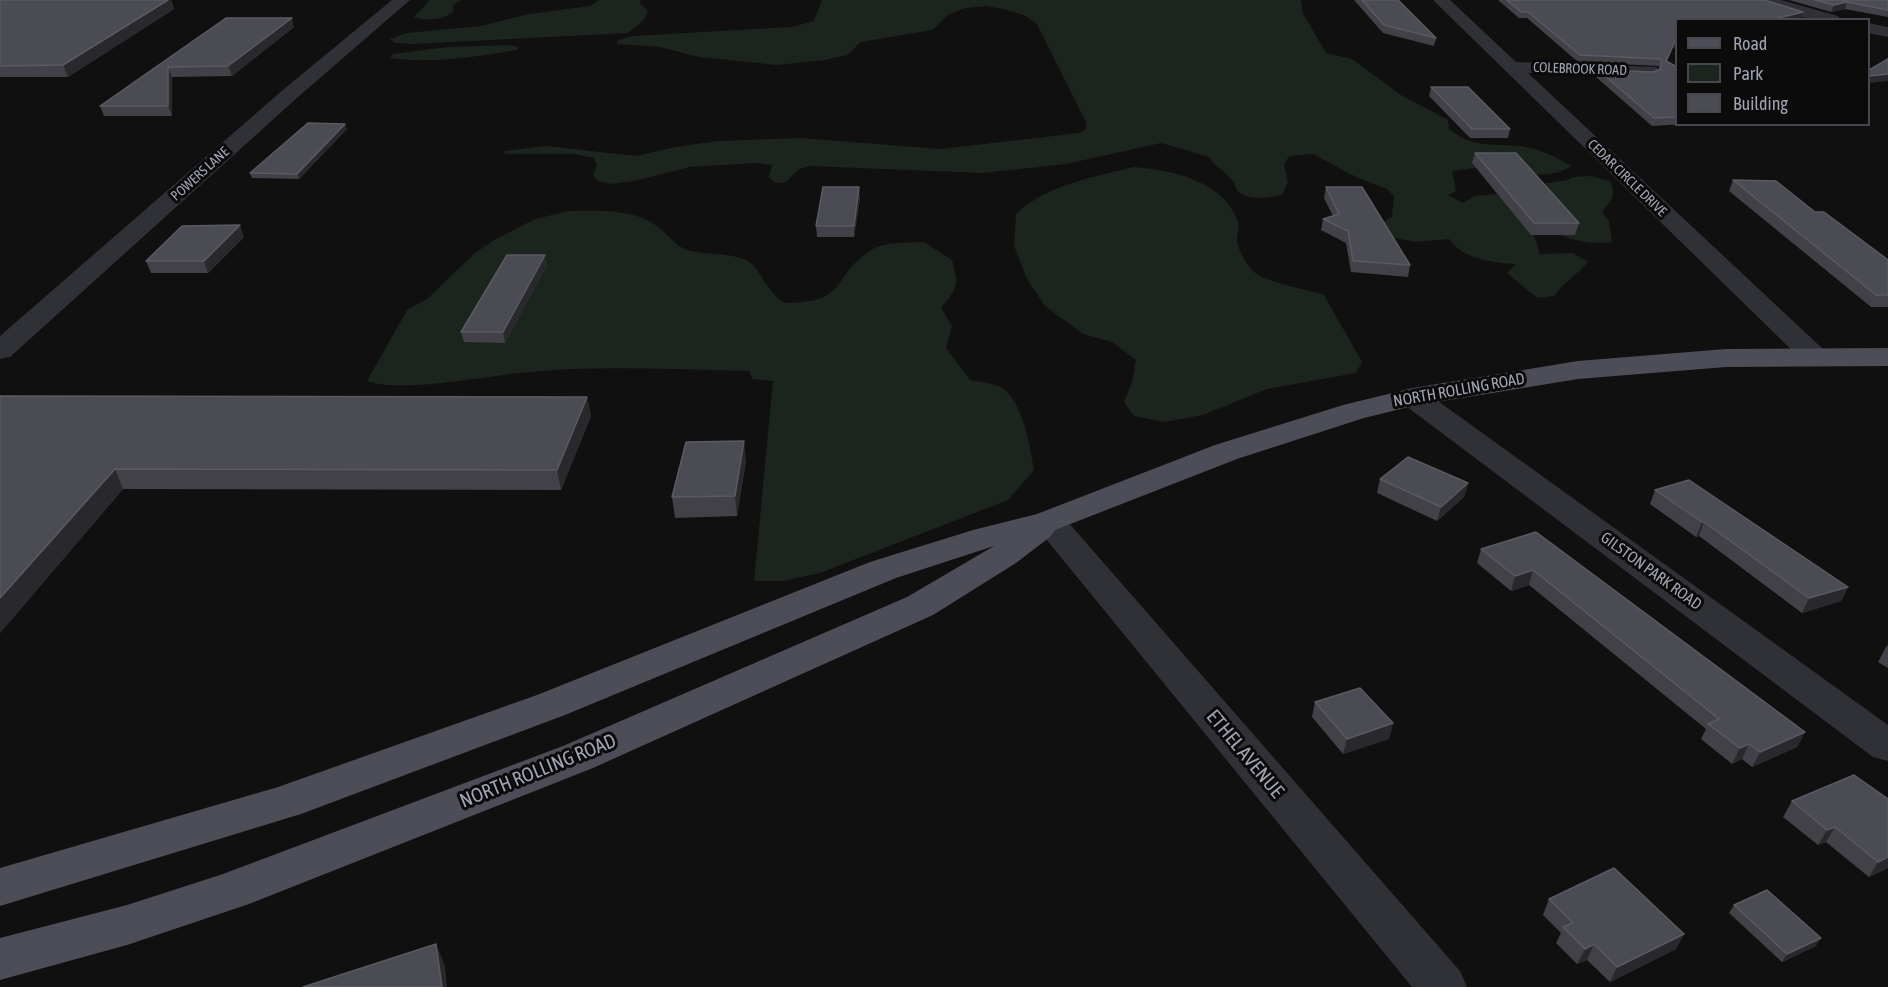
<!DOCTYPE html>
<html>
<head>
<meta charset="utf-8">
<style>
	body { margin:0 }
	#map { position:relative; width:1888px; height:987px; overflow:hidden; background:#101011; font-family:"Asap Condensed",sans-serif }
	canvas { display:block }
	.legend { position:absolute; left:1675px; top:18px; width:195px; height:108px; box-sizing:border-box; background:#0b0b0c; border:2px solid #47484f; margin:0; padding:8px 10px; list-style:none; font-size:18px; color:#a0a3b3 }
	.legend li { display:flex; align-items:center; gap:12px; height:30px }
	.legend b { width:30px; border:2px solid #47484f }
</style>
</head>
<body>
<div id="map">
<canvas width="1888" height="987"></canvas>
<ul class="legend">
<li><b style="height:8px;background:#4c4d56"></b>Road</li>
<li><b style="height:16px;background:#1c241e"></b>Park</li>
<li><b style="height:16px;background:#4b4c53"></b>Building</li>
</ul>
</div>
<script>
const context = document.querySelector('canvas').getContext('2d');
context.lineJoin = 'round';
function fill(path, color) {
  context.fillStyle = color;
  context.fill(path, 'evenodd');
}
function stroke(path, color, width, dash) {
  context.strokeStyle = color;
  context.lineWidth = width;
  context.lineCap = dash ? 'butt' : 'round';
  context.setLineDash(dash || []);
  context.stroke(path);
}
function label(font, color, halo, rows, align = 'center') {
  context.font = font + ' "Asap Condensed",sans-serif';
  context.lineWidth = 6;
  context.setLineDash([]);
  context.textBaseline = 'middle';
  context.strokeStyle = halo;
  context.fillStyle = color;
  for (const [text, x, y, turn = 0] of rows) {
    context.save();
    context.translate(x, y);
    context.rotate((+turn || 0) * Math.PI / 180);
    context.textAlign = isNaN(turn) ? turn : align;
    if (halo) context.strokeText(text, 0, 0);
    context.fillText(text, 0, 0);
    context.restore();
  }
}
const green = new Path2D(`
	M430,0H462L453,5V12C444,20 426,21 414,17Z
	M599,0H641L640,4L648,10C646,21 636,27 627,33L414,44L395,43L390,39L406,33L481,26L529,14L590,6Z
	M822,0H1301L1303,13L1326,53L1352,59L1401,95L1448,120L1449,129C1479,152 1498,141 1531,148C1546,152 1558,158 1571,166C1548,182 1516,171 1490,168C1478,166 1464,170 1452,171L1456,191L1448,195L1463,203L1475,196L1517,192L1527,186L1568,180L1572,177L1591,176L1610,181C1617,195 1611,201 1602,212L1609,221L1612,242C1582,247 1558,234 1530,223L1540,254L1573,253L1588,262C1577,275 1564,282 1554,296L1537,298L1507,273L1516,264C1493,263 1463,259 1449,239L1415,242L1396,238L1387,240L1381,223L1392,217L1394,196L1387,189L1358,178L1313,154L1289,156L1284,165L1288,182L1282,195C1270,197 1246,202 1237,190C1235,187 1235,183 1233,181C1226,172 1216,168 1209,157L1161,143L1066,164L983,173L809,166L799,169L786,182L775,183L769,177L772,165L755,163L690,167L634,181L611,184L598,181L593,176L597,165L594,158L575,154H505L504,151L546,146L636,156L675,147L718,141L800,138L941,149L1079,133L1086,129V122L1037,24L1026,16L1004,9L986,6L965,8L948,15L932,30L861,42L847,55L825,60L777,65L699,57L660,47L617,44L618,40L632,36L791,27L814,21Z
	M511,45L519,47L517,50C473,57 434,64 390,58L393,54L447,47Z
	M1134,167C1171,170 1224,180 1238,222C1240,227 1237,235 1237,240C1237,248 1246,263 1251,269C1261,282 1307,289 1324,295L1362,362L1356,373L1267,389L1203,415L1164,422L1134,416L1124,402L1132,382L1136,360L1112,342L1083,334L1045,306L1027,279L1014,246L1016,214C1046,185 1094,177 1134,167Z
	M569,211C598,211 634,208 658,227C668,234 675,246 687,250C705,255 728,252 746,260C759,265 765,291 785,303C851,302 829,278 870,251C883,241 908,243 924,242L952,260C959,286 958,287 941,308L952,326L946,348L970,380C979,382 994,383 1002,388C1023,402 1030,446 1034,470L1008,500L820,573L783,581H754L773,381L753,379L749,371C677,370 602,365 530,372C489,375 402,394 367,381L407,310L427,299L476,252L496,239L535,219Z`);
const minor = new Path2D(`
	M392,0H410L298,97L10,357L0,359V336L284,89Z
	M1433,0H1450L1516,62L1657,67L1659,71L1657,75L1650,77L1528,73L1824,350L1828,356L1824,362L1814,364L1804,362Z
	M1413,388L1424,391L1888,725V761L1873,757L1402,403L1398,397L1402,391Z
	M1049,511L1061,514L1460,971L1467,987H1412L1037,528L1032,521L1037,514Z`);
const tertiary = new Path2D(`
	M1756,0H1781L1838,16L1840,20H1812L1758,3Z
	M1868,23L1888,27V37L1868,33Z`);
const primary = new Path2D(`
	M1888,348V366L1726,367L1578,379L1413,406L1364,418L1237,459L1055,530L1050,537L1016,563L933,615L593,768L249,904L127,945L0,980V938L127,905L223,874L563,746L907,597L994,546L896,578L565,715L301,814L0,906V868L278,787L537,695L870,562L973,530L1037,514L1215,445L1343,405L1413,388L1578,361L1726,349Z`);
const wall = new Path2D(`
	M0,0H171L174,9L68,77H0Z
	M1354,0H1398L1436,38L1434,46L1383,33Z
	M1498,0H1764L1801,19L1673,48L1667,61L1677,67V124H1684L1652,126L1596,77L1598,70L1653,72L1659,70V66L1578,62L1527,18H1519Z
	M1789,0H1888V17L1845,9L1831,12Z
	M226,18L294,27L232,76L172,77V116H104L100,106Z
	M1431,87L1510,129L1508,138H1470L1429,96Z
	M347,129L299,179L252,178L250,173Z
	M1475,153L1579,223L1575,235H1531L1472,163Z
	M1733,180L1815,212L1888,260V307H1871L1729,191Z
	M1326,187L1410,265L1408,277L1351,272L1346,243L1321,230L1323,219L1333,216L1324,198Z
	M860,198L854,237H817L816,226Z
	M244,237L208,273H151L146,261Z
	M547,265L505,343L464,342L461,332Z
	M0,396L587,397L591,416L561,490L123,489L0,633Z
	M746,461L737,516L675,518L672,497Z
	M1380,479L1468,483L1464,497L1437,521L1377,493Z
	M1655,490L1848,587L1841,601L1802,613L1699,536L1696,537L1650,504Z
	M1536,532L1805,732L1797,747L1752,767L1742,759L1732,764L1701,739L1706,729L1529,585L1511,591L1477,563L1481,549Z
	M1888,645V668L1878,662L1886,647Z
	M1315,702L1393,723L1389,739L1343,754L1312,717Z
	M1854,775L1888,868L1869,877L1826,842L1818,845L1783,817L1792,801Z
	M1549,899L1684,934L1676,949L1610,982L1587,960L1577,964L1556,943L1561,933L1543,915Z
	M1734,905L1816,946L1782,962L1729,913Z`);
const shadedWall = new Path2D(`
	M168,0H171L174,9L68,77L63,65Z
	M1847,2L1845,9L1831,12L1834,5Z
	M1803,12L1801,19L1797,20H1770Z
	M292,18L294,27L232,76L228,66Z
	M1675,41H1677V47L1673,48L1663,68L1666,61Z
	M168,67L172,77V116L168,106Z
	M1888,74V81L1869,83V76Z
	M345,124L347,129L299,179L297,174Z
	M859,187L860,198L854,237V226Z
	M240,225L244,237L208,273L204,261Z
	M545,255L547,265L505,343L503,332Z
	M587,397L591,416L561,490L557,470Z
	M744,441L746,461L737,516L735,496Z
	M115,469L123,489L0,633V598Z
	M1468,483L1464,497L1437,521L1441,507Z
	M1702,522H1704L1699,536L1696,537Z
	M1533,570L1529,585L1511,591L1515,576Z
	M1848,587L1841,601L1802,613L1809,598Z
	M1393,723L1389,739L1343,754L1347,739Z
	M1805,732L1797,747L1752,767L1760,752Z
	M1749,744L1742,759L1732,764L1740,748Z
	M1835,827L1826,842L1818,845L1827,830Z
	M1888,857V868L1869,877L1878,862Z
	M1684,934L1676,949L1610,982L1617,967Z
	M1821,938L1816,946L1782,962L1787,954Z
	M436,944L445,966L447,987H442Z
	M1594,944L1587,960L1577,964L1585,949Z`);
const building = new Path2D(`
	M0,0H168L63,65L0,66Z
	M1362,0H1398L1436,38L1384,25Z
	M1507,0H1764L1803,12L1770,20H1677V41H1675L1666,61L1677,67V117L1654,118L1598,70L1653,72L1661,69V59L1580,55L1528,12H1521Z
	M1815,0H1888V10L1847,2L1834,5Z
	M226,18H292L228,66L168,67V106H100Z
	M1888,59V74L1869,76V70Z
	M1431,87H1468L1510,129H1472Z
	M308,123L345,124L297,174L250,173Z
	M1475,153H1516L1579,223H1534Z
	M1733,180L1776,181L1815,212H1824L1888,260V295H1876Z
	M823,187H859L854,226H816Z
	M1326,187H1362L1410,265L1353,261L1348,231L1323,219L1339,214Z
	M240,225L204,261H146L182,226Z
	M507,255H545L503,332H461Z
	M0,396L587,397L557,470L115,469L0,598Z
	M744,441L735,496L672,497L686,442Z
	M1408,457L1468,483L1441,507L1380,479Z
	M1689,480L1848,587L1809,598L1704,522H1702L1655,490Z
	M1536,532L1805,732L1760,752L1749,744L1740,748L1708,724L1719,719L1533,570L1515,576L1481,549Z
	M1360,688L1393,723L1347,739L1315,702Z
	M1854,775L1888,799V857L1878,862L1835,827L1827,830L1792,801Z
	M1614,868L1684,934L1617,967L1594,944L1585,949L1563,927L1573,923L1549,899Z
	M1767,890L1821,938L1787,954L1734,905Z
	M436,944L442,987H303Z`);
const farStreetnames = [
	["COLEBROOK ROAD",1580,69,2],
	["POWERS LANE",200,174,-42],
	["CEDAR CIRCLE DRIVE",1627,178,44]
];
const streetNames = [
	["NORTH ROLLING ROAD",1459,390,-10],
	["GILSTON PARK ROAD",1651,571,36]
];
const nearStreetnames = [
	["ETHEL AVENUE",1245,754,50],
	["NORTH ROLLING ROAD",538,771,-22]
];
fill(green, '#1c241e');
fill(minor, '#303136');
fill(tertiary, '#303136');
fill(primary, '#4c4d56');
fill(wall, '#414147');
fill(shadedWall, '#29292d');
fill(building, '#4b4c53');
stroke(building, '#595a62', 1.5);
label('14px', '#a0a3b3', '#0b0b0c', farStreetnames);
label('16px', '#a0a3b3', '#0b0b0c', streetNames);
label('20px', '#a0a3b3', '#0b0b0c', nearStreetnames);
</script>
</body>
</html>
